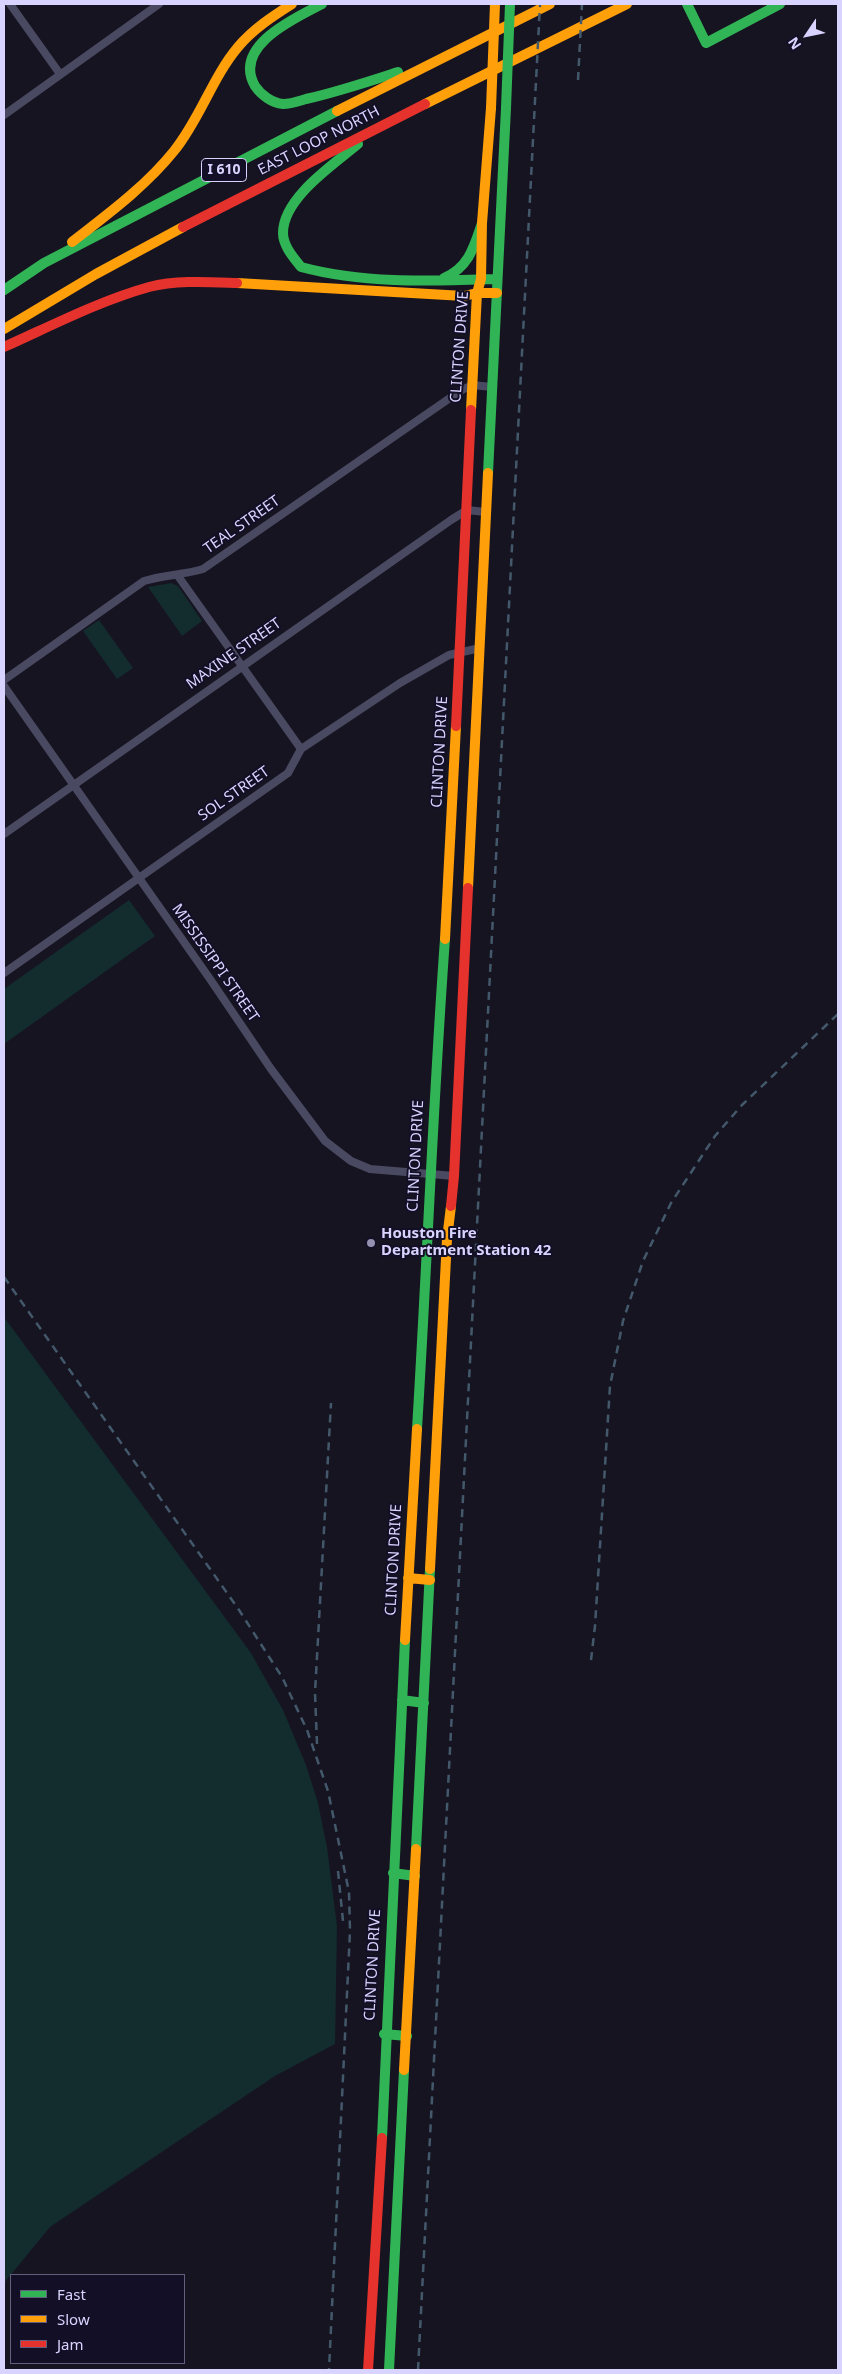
<!DOCTYPE html>
<html>
<head>
<meta charset="utf-8">
<style>
	body { margin:0 }
	#map { position:relative; width:842px; height:2374px; overflow:hidden; background:#161421; font-family:"Noto Sans",sans-serif }
	canvas { display:block }
	.frame { position:absolute; inset:0; border:5px solid #d9d4ff; pointer-events:none }
	.legend { position:absolute; left:10px; top:2274px; width:175px; height:90px; box-sizing:border-box; background:#130f26; border:1px solid #625e7d; margin:0; padding:6px 9px; list-style:none; font-size:15px; color:#d9d4ff }
	.legend li { display:flex; align-items:center; gap:10px; height:25px }
	.legend b { width:25px; border:1px solid #625e7d }
	.north { position:absolute; left:782px; top:10px; width:50px; height:50px; -webkit-text-stroke:4px #130f26; paint-order:stroke; rotate:236deg; font-size:14px; font-weight:700; line-height:20px; text-align:center; color:#d9d4ff }
	.north::after { content:''; display:block; margin:auto; width:18px; height:22px; background:#d9d4ff; clip-path:polygon(50% 0,100% 100%,50% 72%,0 100%) }
</style>
</head>
<body>
<div id="map">
<canvas width="842" height="2374"></canvas>
<div class="frame"></div>
<ul class="legend">
<li><b style="height:6px;background:#30b455"></b>Fast</li>
<li><b style="height:6px;background:#ff9f0a"></b>Slow</li>
<li><b style="height:6px;background:#e5322d"></b>Jam</li>
</ul>
<div class="north">N</div>
</div>
<script>
const context = document.querySelector('canvas').getContext('2d');
context.lineJoin = 'round';
function fill(path, color) {
  context.fillStyle = color;
  context.fill(path, 'evenodd');
}
function stroke(path, color, width, dash) {
  context.strokeStyle = color;
  context.lineWidth = width;
  context.lineCap = dash ? 'butt' : 'round';
  context.setLineDash(dash || []);
  context.stroke(path);
}
function label(font, color, halo, rows, align = 'center') {
  context.font = font + ' "Noto Sans",sans-serif';
  context.lineWidth = 4;
  context.setLineDash([]);
  context.textBaseline = 'middle';
  context.strokeStyle = halo;
  context.fillStyle = color;
  for (const [text, x, y, turn = 0] of rows) {
    context.save();
    context.translate(x, y);
    context.rotate((+turn || 0) * Math.PI / 180);
    context.textAlign = isNaN(turn) ? turn : align;
    if (halo) context.strokeText(text, 0, 0);
    context.fillText(text, 0, 0);
    context.restore();
  }
}
const green = new Path2D(`
	M171,583L178,586L202,621L182,636L148,587Z
	M99,620L133,668L117,679L83,631Z
	M129,900L155,936L4,1044V989Z
	M4,1317L251,1653L283,1710L306,1765L318,1803L327,1847L337,1926L335,2044L275,2076L50,2227L4,2283Z`);
const street = new Path2D(`
	M10,4L60,74
	M4,115L159,4
	M178,576L301,749
	M4,680L144,581C163,575 183,575 203,569L460,391L472,385L492,387
	M4,686L210,979L271,1069L325,1141L351,1161L370,1169L454,1176
	M4,834L451,520L467,510L485,512
	M4,973L288,773L301,749L400,683L449,655L480,648`);
const fast = new Path2D(`
	M322,4C295,18 232,46 255,86C261,95 272,103 283,104C291,104 299,101 306,99C337,92 367,82 398,72
	M687,4L706,43L780,4
	M358,144C333,165 283,198 283,233C283,246 294,258 301,267C364,284 432,281 496,279
	M444,278C469,267 474,247 482,223
	M4,290L44,263L337,111
	M488,473L506,108
	M417,1429C427,1266 433,1102 445,939
	M402,1700L424,1703
	M416,1849L430,1569
	M393,1873L415,1876
	M384,2034L407,2036
	M382,2138L405,1640
	M389,2370L404,2070`);
const slow = new Path2D(`
	M425,104L627,4
	M337,111L550,4
	M72,242C108,214 146,186 174,151C200,119 212,78 238,47C253,29 273,16 292,4
	M237,283L464,296L477,293H497
	M4,329L96,274L183,227
	M471,410L477,293L481,279L482,223L491,108
	M468,888L488,473
	M445,939L456,726
	M430,1569L447,1239L451,1206
	M408,1578L430,1580
	M405,1640L417,1429
	M404,2070L416,1849`);
const jam = new Path2D(`
	M183,227L425,104
	M4,347C51,326 99,301 149,287C177,280 208,282 237,283
	M456,726L471,410
	M451,1206L454,1176L468,888
	M368,2370L382,2138`);
const rail = new Path2D(`
	M578,80L582,4
	M4,1277L239,1610L282,1677L307,1730L328,1791L349,1892L350,1931L329,2370
	M591,1660L595,1626L610,1386L623,1321L643,1261L671,1203L715,1136L742,1105L838,1014
	M317,1744L315,1693L331,1403
	M338,1871L343,1921
	M418,2370L540,4`);
const fastBridge = new Path2D(`
	M506,108L510,4`);
const slowBridge = new Path2D(`
	M491,108L495,4`);
const markers = [
	[371,1243,5,"#9591b1"]
];
const shields = [
	[224,170,45]
];
const shieldNames = [
	["I 610",224,170]
];
const streetNames = [
	["EAST LOOP NORTH",319,141,-27],
	["CLINTON DRIVE",460,347,-86],
	["TEAL STREET",242,525,-35],
	["MAXINE STREET",234,654,-35],
	["CLINTON DRIVE",440,752,-87],
	["SOL STREET",234,794,-35],
	["MISSISSIPPI STREET",215,963,55],
	["CLINTON DRIVE",416,1156,-87],
	["CLINTON DRIVE",394,1560,-87],
	["CLINTON DRIVE",373,1965,-87]
];
const poiNames = [
	["Houston Fire",381,1234],
	["Department Station 42",381,1251]
];
fill(green, '#132c2d');
stroke(street, '#4a4962', 8);
stroke(fast, '#30b455', 10);
stroke(slow, '#ff9f0a', 10);
stroke(jam, '#e5322d', 10);
stroke(rail, '#43596b', 2.5, [8, 6]);
stroke(fastBridge, '#30b455', 10);
stroke(slowBridge, '#ff9f0a', 10);
for (const [x, y, r, color] of markers) {
  const dot = new Path2D();
  dot.arc(x, y, r, 0, 2 * Math.PI);
  context.fillStyle = color;
  context.fill(dot);
  stroke(dot, '#130f26', 2);
}
for (const [x, y, w] of shields) {
  const box = new Path2D();
  box.roundRect(x - w / 2, y - 11.5, w, 23, 4);
  context.fillStyle = '#130f26';
  context.fill(box);
  stroke(box, '#d9d4ff', 1);
}
label('bold 14px', '#d9d4ff', null, shieldNames);
label('15px', '#d9d4ff', '#130f26', streetNames);
label('bold 15px', '#d9d4ff', '#130f26', poiNames, 'left');
</script>
</body>
</html>
